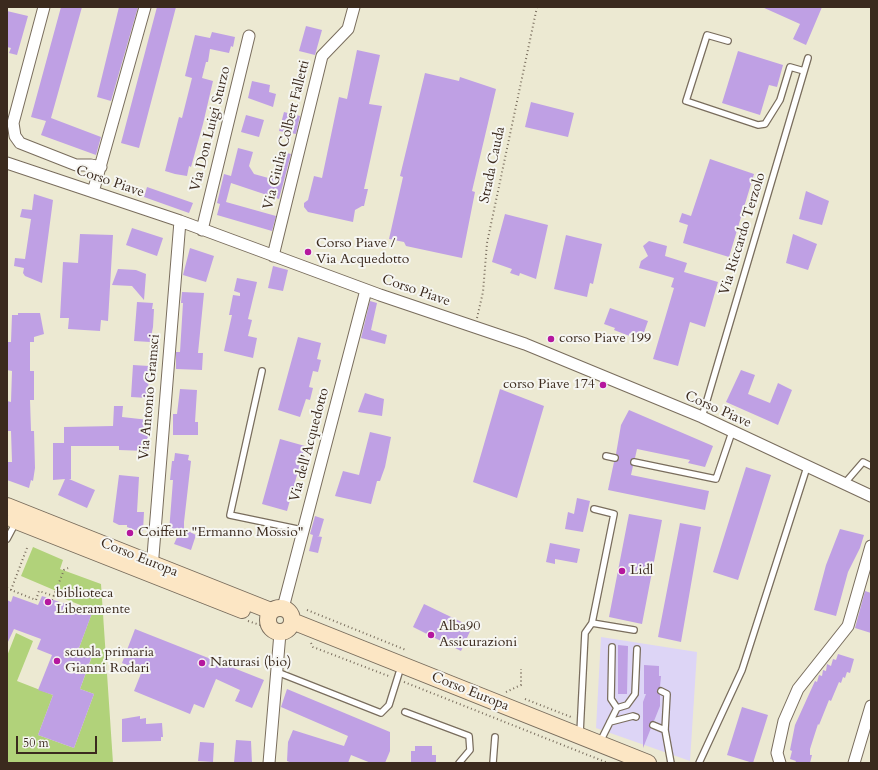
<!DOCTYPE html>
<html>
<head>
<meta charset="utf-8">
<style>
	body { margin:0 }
	#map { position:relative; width:878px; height:770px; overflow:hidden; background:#ece9d2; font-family:Cardo,serif }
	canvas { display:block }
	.frame { position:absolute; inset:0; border:8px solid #3b2a1e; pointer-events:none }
	.scale { position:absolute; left:16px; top:736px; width:81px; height:18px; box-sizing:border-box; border:2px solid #3b2a1e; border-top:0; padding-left:5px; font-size:12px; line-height:14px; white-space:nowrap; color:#3b2a1e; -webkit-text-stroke:3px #f6f6f2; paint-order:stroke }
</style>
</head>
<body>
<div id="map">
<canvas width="878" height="770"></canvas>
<div class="frame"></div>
<div class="scale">50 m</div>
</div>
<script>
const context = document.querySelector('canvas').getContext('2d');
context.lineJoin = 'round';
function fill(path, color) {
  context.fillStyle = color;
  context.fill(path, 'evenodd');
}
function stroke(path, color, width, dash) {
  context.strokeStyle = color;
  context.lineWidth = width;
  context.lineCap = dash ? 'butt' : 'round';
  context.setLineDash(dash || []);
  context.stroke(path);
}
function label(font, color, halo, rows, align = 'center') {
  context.font = font + ' Cardo,serif';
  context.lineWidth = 4;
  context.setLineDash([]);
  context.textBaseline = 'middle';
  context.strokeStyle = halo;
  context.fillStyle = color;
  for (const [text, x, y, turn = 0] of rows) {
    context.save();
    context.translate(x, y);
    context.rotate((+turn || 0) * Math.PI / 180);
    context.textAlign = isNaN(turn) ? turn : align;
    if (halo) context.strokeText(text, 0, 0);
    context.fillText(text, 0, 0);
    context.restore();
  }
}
const built = new Path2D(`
	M601,637L697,652L690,761L596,728Z`);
const green = new Path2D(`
	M33,547L63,560L60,569L101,584L113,763H7V656L16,633L33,641L17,681L53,695L38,735L74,748L94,694L80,689L93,654L79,648L93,610L60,597L61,593L21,576Z`);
const building = new Path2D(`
	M61,7H82L51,118L101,137L96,155L41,135L46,121L31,117Z
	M119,7H138L111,101L97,97Z
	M157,7H176L139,148L121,143Z
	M762,7H822L806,45L793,39L800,24Z
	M7,11L28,16L17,55L9,53L11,48L7,47Z
	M306,26L322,30L315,55L299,51Z
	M212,32L235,37L233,47L231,46L229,53L210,49L208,62H206L202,78L213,81L203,124L191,167L189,166L187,176L175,174L165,171L179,117L182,118L192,78L185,76L195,35L210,38Z
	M357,50L380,55L369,104L382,106L364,189H368L364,206H362L355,210L353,222L308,212L304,207V203L308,200L314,176L322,178L339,97L347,99Z
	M738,51L783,65L777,87L769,85L760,115L722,103Z
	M425,73L459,81L460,77L496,89L472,191L475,192L462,258L406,246L404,242L389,239L403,177L400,176Z
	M252,81L270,85L269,92L276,94L273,107L248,98Z
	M531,102L574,113L568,137L525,127Z
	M284,112L300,116L296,134L279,131Z
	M246,115L264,120L259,137L241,132Z
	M238,148L253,152L249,166L254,174L272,179L279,151L291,154L279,199L231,183L226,202L276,216L272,231L217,215L220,204L217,203L224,174L231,176Z
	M710,159L754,174L729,257L683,243L688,225L679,222L682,213L691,216Z
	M147,187L193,203L189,213L144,197Z
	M806,191L829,201L822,225L799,219Z
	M34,194L53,200L42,283L25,276L23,273L24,268L14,266L15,258L25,259L31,219L20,217L22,209L32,210Z
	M505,214L548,225L536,279L520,273L519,276L510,273L512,269L492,262Z
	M132,228L163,238L157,256L126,245Z
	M80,234L113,235L108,321L101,320L100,331L68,329L69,318H60L63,262L78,263Z
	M793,234L817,244L808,270L786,263Z
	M566,235L602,244L593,284L590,283L587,297L554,289Z
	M649,241L667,246L665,256L687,263L684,272L718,282L705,327L690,322L678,366L653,359L674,288L671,287L674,278L639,268L641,261L648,256L643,246Z
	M190,248L214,256L206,282L183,275Z
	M273,266L288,270L283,291L268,288Z
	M118,269L136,270L146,274L144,300L132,286L112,285Z
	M237,278L257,282L248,319L252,320L248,336L257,338L253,358L224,351L232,315H229L233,295L240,296V293L234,291Z
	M182,292L204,293L198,353H203L202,370L176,369V352H180L183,303H181Z
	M370,301L377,303L371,330L387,335L385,344L361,338Z
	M137,302L153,303L152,309H154L153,327L150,342L134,341Z
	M610,308L648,321L642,338L633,335L632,337L614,330L615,328L604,324Z
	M18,313H40L44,334L34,337V342H30V371H34V400H30L31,431H34L35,468L33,481L31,480L29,488L7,480V462H12L11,431H7V401L11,402L12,371L7,370L8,342H11L12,315H18Z
	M298,337L321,343L317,359L321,360L318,372L313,371L309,387L313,388L310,400L306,399L300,417L278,410Z
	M133,365L149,366L148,398L131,397Z
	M741,370L755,375L748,394L770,403L778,383L792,390L778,425L726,402Z
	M180,389L197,390L195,422H198V435H173V414H177Z
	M500,389L544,406L517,498L473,482Z
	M365,393L384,399L382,416L358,412Z
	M114,406H123L122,417L149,420L147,451L119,450V446H71V479H69L95,490L87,508L58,495L65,479L53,480V443H64V427L113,426Z
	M629,410L713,446L705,467L688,463L690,460L637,449L635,458L630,462L633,466L631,475L709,491L705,510L608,490L614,462L619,459L616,454L621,425Z
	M370,432L391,437L385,467L380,481H377L371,504L335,496L343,471L359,475Z
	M280,439L305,446L287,511L262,504Z
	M175,453L189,455L188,460L191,461L184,522V529L196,535L191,550L174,544L179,533L169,532L173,480H170L172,461H174Z
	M746,467L771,475L738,580L713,572Z
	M119,475L139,477L137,512H144L143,531L135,530L127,527V525H119L113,522Z
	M577,498L590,501L583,532L565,529L568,512L574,514Z
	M629,514L662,520L642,624L609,617Z
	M315,516L324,519L319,536H317L322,537L318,553L309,551L313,535L310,534Z
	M680,523L701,527L681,642L658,637Z
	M840,529L864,535L860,548L848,572L836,616L814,610L826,565Z
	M550,543L580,549L577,563L555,559V564L546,562Z
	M865,591L871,593V633L855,628Z
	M13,596L38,605L42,596L92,613L79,648L93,653L80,689L94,694L74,748L38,735L53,695L38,690L52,655L37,649L41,639L14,629L7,644V600L11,602Z
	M424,604L472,627L461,651L413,627Z
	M135,629L264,680L252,708L235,701L240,690L216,679L204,708L194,704L190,714L134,691L142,671L122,663Z
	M618,645L628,646L627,694H618Z
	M838,654L854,659L850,673L847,672L845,678L843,677L841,683L839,682L831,701L829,700L819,725L818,724L810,749V755H812L810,763H795L796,761L790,759L792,751L790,750L795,725L815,681L817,682L819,675L822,676L823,670L826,671L827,664L831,666L833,659L836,660Z
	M644,665L659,666V676H661L660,687L657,691L660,695V706L654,721L649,724L651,728L643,748V702L646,694H644Z
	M287,689L390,732V751L385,763H371L351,755L348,763H292L287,761L288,742L293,730L344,746L348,736L281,707Z
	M742,707L768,715L753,763L727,755Z
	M140,716V719L146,718V724L162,723L163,737H161V741L122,742V719Z
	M236,740L251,741L252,763H234Z
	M200,742L214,743L213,762L198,761Z
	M415,746H432V755H436V763H411V751H415Z`);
const path = new Path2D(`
	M477,318L483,292L487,243L537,7
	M27,548L11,590L36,600L39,591L54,596
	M7,588L11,590
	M52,600L64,570L68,568
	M307,610L406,650
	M248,621L263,626L269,634
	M311,643L313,647L391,677
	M404,682L608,763
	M506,692L521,685V669
	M525,699L571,717`);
const lane = new Path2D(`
	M728,41L707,35L686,101L758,125L765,124L780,100L790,67L804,71
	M262,371L230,515L302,530
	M702,417L808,58
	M606,456L615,458
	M634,462L716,479L732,432
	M844,484L863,462L871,466
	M7,539L16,522
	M592,623L634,630
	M612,647L611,699L617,708L627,705L635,694L637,649
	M277,672L381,713L389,705L399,673
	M661,691L667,694L665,730L671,763
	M405,712L469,736L470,750L459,763
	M610,722L633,716L636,717
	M653,725L665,730
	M580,733L585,633L592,623L614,514L594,509
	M600,742L617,708
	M493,763L495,737
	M699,763L742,670L807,467`);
const street = new Path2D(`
	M44,7L13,123L15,136L20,143L76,165H91L101,167
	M7,163L180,221L380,295L525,344L702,417L871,496
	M93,192L145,7
	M202,230L249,36
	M273,256L322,56L348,29L354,7
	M150,570L153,556L180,221
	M284,609V604L366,290
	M269,763L280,633
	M780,763L777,753L784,721L798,689L848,626L871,546
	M854,763L871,706`);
const secondary = new Path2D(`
	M7,506L271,611
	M14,520L242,610
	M268 620a12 12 0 1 1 24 0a12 12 0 1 1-24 0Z
	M292,621L648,763`);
const markers = [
	[308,252,4,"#b5179e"],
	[551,339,4,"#b5179e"],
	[603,385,4,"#b5179e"],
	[130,533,4,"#b5179e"],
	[622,571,4,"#b5179e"],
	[48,602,4,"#b5179e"],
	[431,635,4,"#b5179e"],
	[57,661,4,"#b5179e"],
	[202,663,4,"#b5179e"]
];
const streetNames = [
	["Via Don Luigi Sturzo",211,129,-76],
	["Via Giulia Colbert Falletti",287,135,-76],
	["Strada Cauda",493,165,-78],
	["Corso Piave",110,182,19],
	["Via Riccardo Terzolo",743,234,-73],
	["Corso Piave",416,291,19],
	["Via Antonio Gramsci",150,397,-85],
	["Corso Piave",718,410,24],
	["Via dell'Acquedotto",310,445,-75],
	["Corso Europa",139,558,22],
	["Corso Europa",470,692,22]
];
const poiNames = [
	["Corso Piave /",316,244],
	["Via Acquedotto",316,260],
	["corso Piave 199",559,339],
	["corso Piave 174",595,385,"right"],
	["Coiffeur \"Ermanno Mossio\"",138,533],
	["Lidl",630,571],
	["biblioteca",56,594],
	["Liberamente",56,610],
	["Alba90",439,627],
	["Assicurazioni",439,643],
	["scuola primaria",65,653],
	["Gianni Rodari",65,669],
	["Naturasi (bio)",210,663]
];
fill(built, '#ddd5f6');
fill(green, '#b1d27a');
fill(building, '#bfa0e4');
stroke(lane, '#796d5d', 8);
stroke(street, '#796d5d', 13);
stroke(secondary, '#796d5d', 18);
stroke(path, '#796d5d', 2, [1, 3]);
stroke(lane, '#fff', 5.5);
stroke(street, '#fff', 11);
stroke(secondary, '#fce6c4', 16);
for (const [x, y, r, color] of markers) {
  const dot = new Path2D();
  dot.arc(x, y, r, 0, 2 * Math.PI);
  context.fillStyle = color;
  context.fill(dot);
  stroke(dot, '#f6f6f2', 1.5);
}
label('14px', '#3b2a1e', '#f6f6f2', streetNames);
label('14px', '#3b2a1e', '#f6f6f2', poiNames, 'left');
</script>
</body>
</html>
